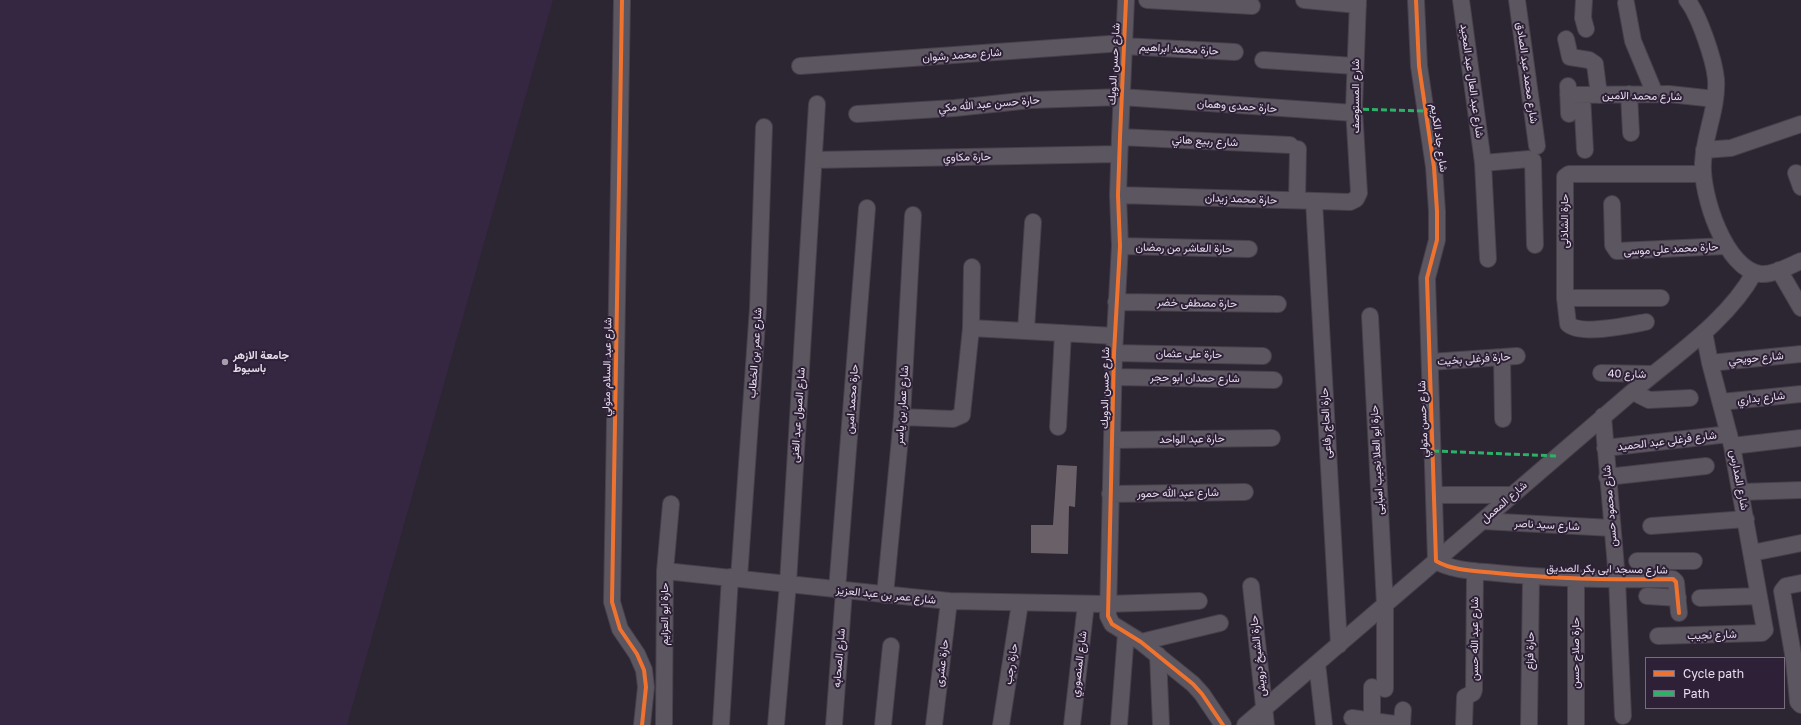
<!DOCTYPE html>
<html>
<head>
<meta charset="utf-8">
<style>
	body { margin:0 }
	#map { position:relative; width:1801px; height:725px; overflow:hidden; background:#2c2532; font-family:"Golos Text",sans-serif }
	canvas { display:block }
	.legend { position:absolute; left:1645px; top:657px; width:140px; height:52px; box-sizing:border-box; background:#2d2037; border:1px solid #776c80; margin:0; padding:5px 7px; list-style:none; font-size:12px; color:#e6dded }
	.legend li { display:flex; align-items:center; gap:8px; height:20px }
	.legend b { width:20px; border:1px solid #776c80 }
</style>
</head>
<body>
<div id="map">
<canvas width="1801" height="725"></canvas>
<ul class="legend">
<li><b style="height:5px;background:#ef722f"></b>Cycle path</li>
<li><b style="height:5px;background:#2db169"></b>Path</li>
</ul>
</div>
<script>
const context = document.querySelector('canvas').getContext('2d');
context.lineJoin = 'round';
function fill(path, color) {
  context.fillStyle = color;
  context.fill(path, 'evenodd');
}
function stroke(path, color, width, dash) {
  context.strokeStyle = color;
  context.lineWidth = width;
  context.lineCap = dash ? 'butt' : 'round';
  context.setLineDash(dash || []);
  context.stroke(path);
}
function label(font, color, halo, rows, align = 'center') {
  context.font = font + ' "Golos Text",Vazirmatn,sans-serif';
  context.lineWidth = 4;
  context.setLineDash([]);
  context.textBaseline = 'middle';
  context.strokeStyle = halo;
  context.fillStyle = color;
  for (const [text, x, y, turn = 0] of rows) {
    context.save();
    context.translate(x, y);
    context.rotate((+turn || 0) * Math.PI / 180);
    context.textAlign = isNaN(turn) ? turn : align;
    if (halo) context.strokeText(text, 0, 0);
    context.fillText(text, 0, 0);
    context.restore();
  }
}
const built = new Path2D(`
	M0,0H553L347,725H0Z`);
const building = new Path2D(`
	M1057,465L1077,466L1075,507L1069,506L1068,554L1031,553V525H1053Z`);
const minor = new Path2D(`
	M622,0L612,602L620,629L637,654L644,670L646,687L642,725
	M1126,0L1120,137L1118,195L1120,246L1114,353L1108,616L1112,624L1141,642L1193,684L1202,694L1223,725
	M1147,0L1252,6
	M1304,0L1358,5
	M1416,0L1419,66L1434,167L1437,211V240L1427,278L1436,561C1453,571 1477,571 1496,573C1555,579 1614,580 1673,579L1676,582L1679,613
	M1461,0L1483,163L1488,259
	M1517,0L1537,146
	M1584,0L1583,18L1586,29
	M1687,0C1699,15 1714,59 1716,79C1718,108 1704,135 1703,163C1701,194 1725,270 1761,274C1774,275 1789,266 1801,261
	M1626,3L1633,41L1655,94
	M1566,39L1570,57L1589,60L1595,64L1599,95
	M1123,46L1235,52
	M1263,60L1355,66
	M800,66L1123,43
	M1568,86L1569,114
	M1629,94L1631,133
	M1568,95L1669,94L1715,99
	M1582,95L1585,150
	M857,114L955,108L1031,100L1121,97L1354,113
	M1120,137L1290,145
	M1704,150L1731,148L1801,124
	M814,160L1119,154
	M1483,163L1529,159L1533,161L1535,245
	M1796,173L1801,187
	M1118,195L1350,202L1356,199L1359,193L1354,109L1358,0
	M1297,200L1298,149
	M1314,201L1339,645
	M1612,204L1613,245L1617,251L1726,246
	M1120,246L1249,249
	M1779,270L1801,308
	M1565,298H1661
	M1116,302L1278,304
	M1370,316L1385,605V689
	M1646,322C1630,325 1581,336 1568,324L1565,298V177L1569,174H1703
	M971,328L1115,336
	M1026,330L1033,222
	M1114,353L1263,356
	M1502,357L1503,419
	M1430,362L1517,356
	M1710,363L1801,354
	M1601,373L1653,374
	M1115,377L1274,380
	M1638,387L1639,395L1649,400L1690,398
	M1721,402L1801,394
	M1603,416L1617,579L1623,716
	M902,417L953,419L962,415L971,328L972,267
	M1058,427L1063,333
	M1112,440L1272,438
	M1732,446L1801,438
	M1605,448L1729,434
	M1607,477L1706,466
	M1741,492L1801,490
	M1110,494L1245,492
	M1434,495H1512
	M1482,521L1612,528
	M1651,526L1746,519
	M1752,553L1801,543
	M1637,561H1694
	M665,571L949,601L1107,604L1199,601
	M739,578L758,308L764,127
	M1576,580V725
	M1801,583L1786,586L1782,591L1794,660L1798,702L1801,705
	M1251,586L1266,725
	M837,590L867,208
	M885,595L902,417L913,215
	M1647,596L1678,598
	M1700,598L1759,596
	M1658,636L1762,633L1765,630L1732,446L1710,363L1704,332
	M1141,642L1220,623
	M1158,655L1161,725
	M1317,663L1324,725
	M1372,687V721
	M1352,718L1402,725
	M664,725L665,571L671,504
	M721,725L730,577
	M776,725L788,583L817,104
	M834,725L844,591
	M883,725L891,646
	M934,725L949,601
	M1001,725L1020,603
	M1072,725L1086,604
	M1119,725L1126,633
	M1245,725L1638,387C1677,354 1729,319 1754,273
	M1402,725L1403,710
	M1464,725L1465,697L1473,693L1474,690L1475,571
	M1529,725L1531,577`);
const quiet = new Path2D(`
	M1354,109L1426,111
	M1433,451L1557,456`);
const cycleway = new Path2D(`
	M622,0L612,602L620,629L637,654L644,670L646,687L642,725
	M1126,0L1120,137L1118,195L1120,246L1114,353L1108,616L1112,624L1141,642L1193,684L1202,694L1223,725
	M1416,0L1419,66L1434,167L1437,211V240L1427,278L1436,561C1453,571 1477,571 1496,573C1555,579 1614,580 1673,579L1676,582L1679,613`);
const markers = [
	[225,362,4,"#a59dac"]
];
const streetNames = [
	["حارة محمد ابراهيم",1179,49,3],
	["شارع محمد رشوان",962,55,-4],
	["شارع حسن الدويك",1114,64,-87],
	["شارع محمد عبد الصادق",1527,73,82],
	["شارع عبد العال عبد المجيد",1472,81,82],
	["شارع المستوصف",1356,96,-90],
	["شارع محمد الامين",1642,96,1],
	["حارة حسن عبد الله مكي",989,104,-5],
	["حارة حمدى وهمان",1237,106,4],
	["شارع جاد الكريم",1439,138,82],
	["شارع ربيع هاني",1205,141,3],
	["حارة مكاوي",967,157,-1],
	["حارة محمد زيدان",1241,199,2],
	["حارة الشاذلى",1565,221,-90],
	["حارة العاشر من رمضان",1184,248,1],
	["حارة محمد على موسى",1671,249,-3],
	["حارة مصطفى خضر",1197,303,1],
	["شارع عمر بن الخطاب",755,353,-86],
	["حارة على عثمان",1189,354,1],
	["شارع حويحي",1756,358,-5],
	["حارة فرغلى بخيت",1474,359,-4],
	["شارع عبد السلام متولي",607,367,-89],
	["شارع 40",1627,374,1],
	["شارع حمدان ابو حجر",1195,378,1],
	["شارع حسن الدويك",1105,388,-89],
	["شارع بداري",1761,398,-6],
	["حارة محمد امين",852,399,-86],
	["شارع عمار بن ياسر",902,405,-86],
	["شارع الصول عبد الغنى",798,415,-86],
	["شارع حسن متولي",1423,419,-92],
	["حارة الحاج رفاعى",1326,423,-93],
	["حارة عبد الواحد",1192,439,-1],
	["شارع فرغلى عبد الحميد",1667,441,-7],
	["حارة ابو العلا نجيب امبابى",1377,460,-93],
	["شارع المدارس",1739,480,79],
	["شارع عبد الله حمور",1178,493,-1],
	["شارع المعمل",1504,502,-41],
	["شارع محمود حسن",1610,506,-95],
	["شارع سيد ناصر",1547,525,3],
	["شارع مسجد ابى بكر الصديق",1607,569,1],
	["شارع عمر بن عبد العزيز",886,595,6],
	["حارة ابو العزايم",665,614,-90],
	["شارع نجيب",1712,635,-2],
	["شارع عبد الله حسن",1475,639,-90],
	["حارة فزاع",1530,651,-89],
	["حارة صلاح حسن",1576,653,-90],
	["حارة الشيخ درويش",1258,656,-96],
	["شارع الصحابه",839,658,-85],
	["حارة عشرى",942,663,-83],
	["حارة رجب",1011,664,-81],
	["شارع المنصوري",1079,664,-83]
];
const poiNames = [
	["جامعة الازهر",233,356],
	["باسيوط",233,369]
];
fill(built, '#352641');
fill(building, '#6a6068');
stroke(minor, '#47404b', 18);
stroke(minor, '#5c5660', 16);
stroke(quiet, '#2db169', 3, [6, 3]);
stroke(cycleway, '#ef722f', 4);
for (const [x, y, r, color] of markers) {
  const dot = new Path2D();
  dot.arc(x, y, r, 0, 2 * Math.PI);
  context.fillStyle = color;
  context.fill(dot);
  stroke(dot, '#2d2037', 1.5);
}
label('11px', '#e6dded', '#2d2037', streetNames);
label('bold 11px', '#e6dded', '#2d2037', poiNames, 'left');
</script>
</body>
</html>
